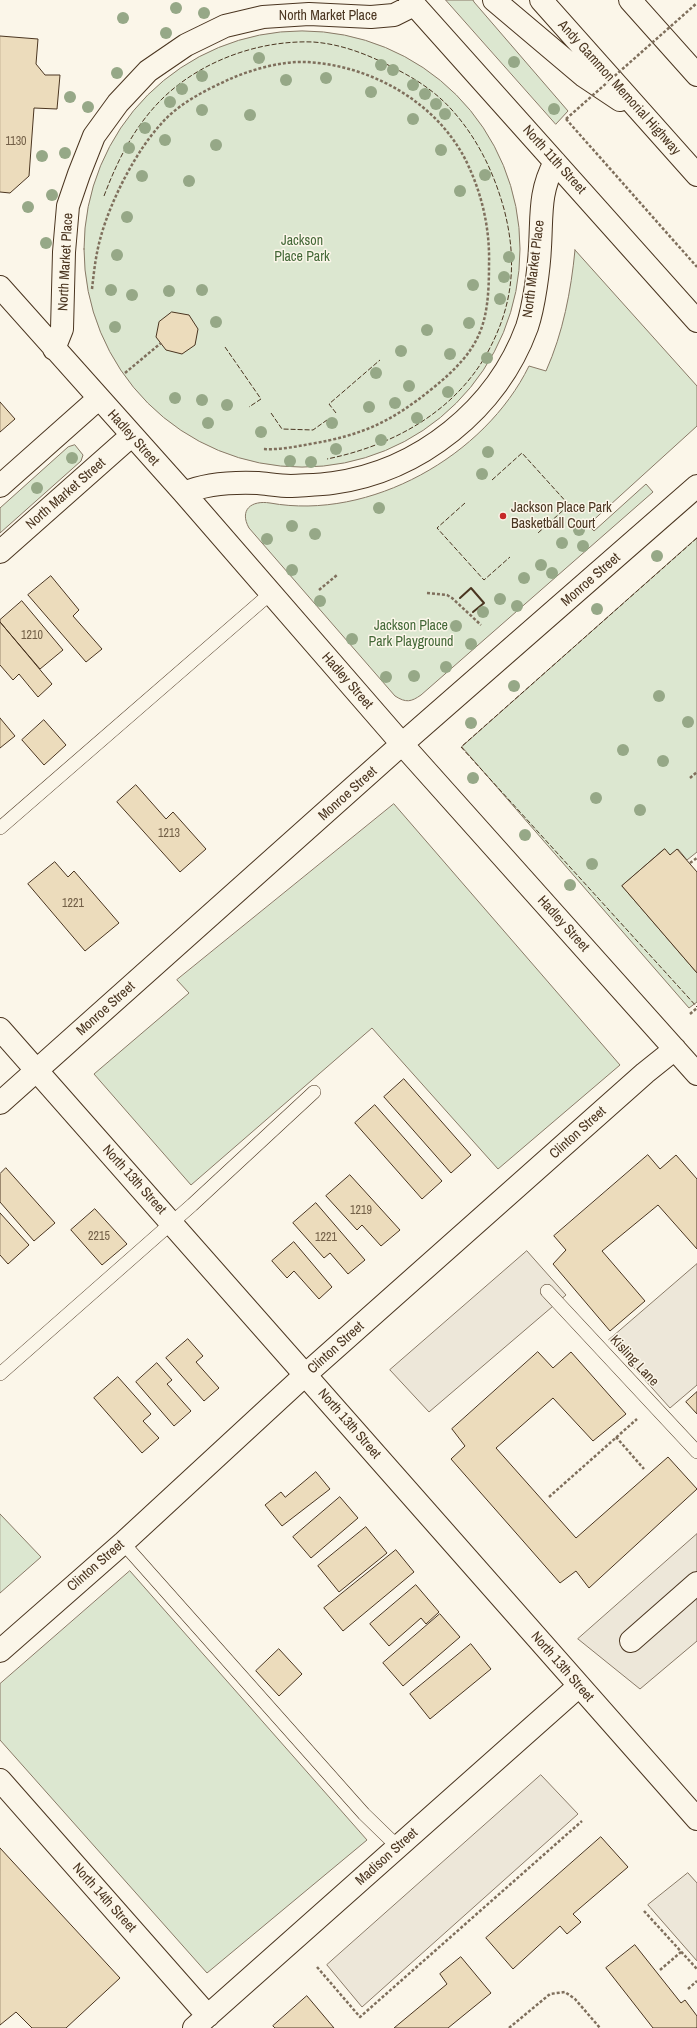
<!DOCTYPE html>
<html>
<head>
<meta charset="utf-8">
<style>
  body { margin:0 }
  canvas { display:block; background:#fbf6e9 }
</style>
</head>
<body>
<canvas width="697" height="2028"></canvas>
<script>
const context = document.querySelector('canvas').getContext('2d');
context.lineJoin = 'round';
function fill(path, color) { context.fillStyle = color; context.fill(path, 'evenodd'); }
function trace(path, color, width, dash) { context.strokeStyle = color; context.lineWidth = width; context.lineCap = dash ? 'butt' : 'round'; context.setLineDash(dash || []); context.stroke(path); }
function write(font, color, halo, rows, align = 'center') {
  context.font = font + ' "Archivo Narrow",sans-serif'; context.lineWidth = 3; context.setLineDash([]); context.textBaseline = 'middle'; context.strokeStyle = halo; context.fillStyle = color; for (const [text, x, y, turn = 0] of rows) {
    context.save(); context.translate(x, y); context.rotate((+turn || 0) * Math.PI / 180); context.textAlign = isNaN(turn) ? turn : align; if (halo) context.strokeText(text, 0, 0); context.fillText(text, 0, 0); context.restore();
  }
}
const green = new Path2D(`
  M446 0H473L474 2 568 111 556 124Z
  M84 249a218 218 0 1 1 436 0a218 218 0 1 1-436 0Z
  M575 250 697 386V426L588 525 594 531 646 484 653 492 421 695C411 702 406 703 395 696L249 528C239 510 251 500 270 503 370 521 485 456 529 366L546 371C563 333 571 291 575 250Z
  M75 445 83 455 81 461 0 533V508L68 447Z
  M697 538V852L687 860 678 849 670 855 664 849 622 886 697 973V1002L689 1008 462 747Z
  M394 804 620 1065 498 1169 372 1028 191 1185 94 1074 189 993 177 980Z
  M0 1514 41 1557 0 1593Z
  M130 1571 367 1840 207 1973 0 1740V1684Z`);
fill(green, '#dce7d0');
trace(green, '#887966', 1);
const parking = new Path2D(`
  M527 1251 566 1295 429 1412 390 1370Z
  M697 1264V1385L670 1408 609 1340Z
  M697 1534V1641L640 1689 578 1639Z
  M541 1775 578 1814 362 2007 327 1965Z
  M688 1873 697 1883V1961L648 1905Z`);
fill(parking, '#ede7d9');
trace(parking, '#887966', 1);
const building = new Path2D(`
  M0 36 38 39 36 64 45 75H60L57 109 34 108 29 176 10 193 0 192Z
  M172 312 189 315 198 329 195 345 182 354 166 350 156 337 159 322Z
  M0 402 15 419 0 432Z
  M51 576 79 610 73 616 102 649 86 662 28 595Z
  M22 601 63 650 40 669 0 622V620Z
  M0 622 52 684 38 697 19 674 13 680 0 665Z
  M0 718 15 736 0 748Z
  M44 720 66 745 44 765 22 740Z
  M136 785 166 819 173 812 206 849 180 872 117 802Z
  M665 849 670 855 677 849 697 872V973L622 886Z
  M55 862 68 877 74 871 119 923 85 951 28 884Z
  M404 1079 471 1155 451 1173 384 1097Z
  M375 1105 442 1181 422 1199 355 1123Z
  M648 1155 660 1169 676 1155 697 1179V1249L658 1205 602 1251 645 1301 610 1331 553 1264 566 1250 554 1236Z
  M6 1168 55 1223 34 1241 0 1202V1174Z
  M350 1175 400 1230 381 1246 362 1225 357 1230 326 1196Z
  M316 1203 365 1260 348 1274 330 1253 324 1258 293 1223Z
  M95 1209 127 1244 102 1265 71 1230Z
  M0 1213 29 1245 8 1264 0 1255Z
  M294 1242 332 1287 319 1299 294 1271 287 1278 272 1261Z
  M188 1339 203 1356 196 1362 219 1388 204 1401 166 1358Z
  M538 1352 553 1368 571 1352 626 1414 593 1441 553 1398 496 1448 576 1538 668 1457 697 1489 589 1588 576 1571 560 1583 451 1459 465 1446 452 1429Z
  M157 1363 172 1380 167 1384 191 1411 174 1426 136 1382Z
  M118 1377 151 1414 143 1421 159 1438 142 1453 94 1398Z
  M697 1392V1414L686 1402Z
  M316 1472 330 1489 282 1526 265 1505 281 1492 285 1497Z
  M340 1497 358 1518 311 1558 293 1537Z
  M366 1527 387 1553 339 1592 318 1566Z
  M396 1550 414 1572 343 1631 324 1608Z
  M416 1585 439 1612 426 1624 421 1618 389 1646 370 1624Z
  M440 1614 460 1637 403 1686 383 1663Z
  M471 1644 491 1669 430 1719 410 1694Z
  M279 1649 302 1674 279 1696 256 1671Z
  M601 1837 628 1867 573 1914 581 1922 567 1934 560 1926 513 1969 486 1938Z
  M0 1848 120 1978 66 2028H32L16 2012 0 2025Z
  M635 1945 681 2003 685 2000 697 2016V2028H653L606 1968Z
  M461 1957 491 1993 448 2028H394L447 1984 440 1974Z
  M307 1996 334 2028H275L273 2026Z`);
fill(building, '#ecdcbc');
trace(building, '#4a3520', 1);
const service = new Path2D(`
  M0 828 271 593
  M547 1291 697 1452
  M0 1374 192 1205 314 1092
  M123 1543 364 1814 398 1847`);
const minor = new Path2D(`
  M410 0 697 321
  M0 287 184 493 402 744 697 1074
  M54 349 62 329 64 252 68 206 79 174 94 136 118 103 148 71 186 45 225 26 263 17 309 14 371 17 394 15 414 5
  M0 486 98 399
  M184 493C207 483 233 482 258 483 269 484 280 486 291 486 305 485 320 485 333 483 420 471 497 409 527 327 534 306 539 269 540 247 542 214 539 192 555 162
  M0 552 131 436
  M0 1103 402 744 697 486
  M631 1641 697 1583
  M0 1651 123 1543 305 1375 645 1073 675 1049
  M0 1780 208 2016
  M194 2028 579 1686`);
const tertiary = new Path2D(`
  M0 1029 697 1819`);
const motorway = new Path2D(`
  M494 0 584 76 620 100
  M541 0 697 175
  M630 0 697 75`);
trace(service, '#4a3520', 14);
trace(minor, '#4a3520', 24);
trace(tertiary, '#4a3520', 24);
trace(motorway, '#4a3520', 24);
trace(new Path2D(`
  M566 119 697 267
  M92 289C94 271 96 253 101 236 111 200 136 151 161 124 179 103 206 90 230 79 253 69 282 61 306 62 372 65 440 104 468 165 483 197 490 231 489 265 489 325 481 349 433 388 391 422 363 435 310 444 294 447 278 450 262 449
  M125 373 161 343
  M319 590 337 575
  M427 593 447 595 452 598 481 625
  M690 778 697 772
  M690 863 697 858
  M690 1014 697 1008
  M616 1437 644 1469
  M549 1497 637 1419
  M644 1911 697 1969
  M317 1967 360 2017 582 1821
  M660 1970 681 1952
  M688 1989 697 1981
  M509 2028 550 1994 565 1992 575 1999 600 2028`), '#7f6f5c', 2.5, [3, 2]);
trace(service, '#fbf6e9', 13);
trace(minor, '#fbf6e9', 22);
trace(tertiary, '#fbf6e9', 22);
trace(motorway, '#fbf6e9', 22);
trace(new Path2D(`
  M566 119 697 3`), '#7f6f5c', 2.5, [3, 2]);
trace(new Path2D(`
  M104 196C118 159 135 125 164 97 203 60 260 40 313 42 342 44 369 55 394 68 416 79 436 92 452 110 478 139 494 173 504 209 518 263 513 308 485 357 451 414 391 446 327 459
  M225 347 261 399 249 407
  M271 413 282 429 313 430 327 420
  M336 413 329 404 380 360
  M492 480 522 453 569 505 538 533
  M465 503 437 528 484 580 510 557
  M697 538 461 747 697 1007`), '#4a3520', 1, [5, 2]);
trace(new Path2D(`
  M460 598 471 588 484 603 473 612`), '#4a3520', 2);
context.fillStyle = '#96a887';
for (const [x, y] of [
  [176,8],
  [204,13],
  [123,18],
  [166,33],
  [259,58],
  [514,62],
  [381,65],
  [393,70],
  [117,73],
  [202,76],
  [326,78],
  [286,80],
  [413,85],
  [182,89],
  [371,92],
  [425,94],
  [70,97],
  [170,102],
  [436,104],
  [88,107],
  [554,109],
  [202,110],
  [445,114],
  [250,115],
  [413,119],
  [145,128],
  [165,140],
  [216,145],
  [129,148],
  [441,150],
  [65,153],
  [42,156],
  [485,175],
  [142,176],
  [189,181],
  [460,191],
  [52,195],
  [28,207],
  [127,217],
  [46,243],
  [117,255],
  [509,257],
  [504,277],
  [473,285],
  [111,290],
  [202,290],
  [169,291],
  [132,295],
  [500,299],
  [216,322],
  [469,323],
  [115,327],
  [427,330],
  [401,351],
  [450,354],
  [487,358],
  [376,373],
  [409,386],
  [448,392],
  [175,398],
  [202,400],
  [395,403],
  [227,405],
  [369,407],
  [417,418],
  [208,423],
  [332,423],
  [261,432],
  [381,440],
  [336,449],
  [488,452],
  [72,458],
  [290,461],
  [311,462],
  [482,474],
  [37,488],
  [379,508],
  [292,526],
  [579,530],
  [315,534],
  [267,539],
  [562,543],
  [583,546],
  [657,556],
  [541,565],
  [292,570],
  [552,573],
  [524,578],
  [500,599],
  [320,601],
  [517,606],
  [597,609],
  [483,612],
  [456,626],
  [352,639],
  [471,644],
  [446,667],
  [414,676],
  [386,677],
  [514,686],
  [659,696],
  [688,722],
  [471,723],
  [623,750],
  [663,761],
  [473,778],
  [596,798],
  [640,810],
  [525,835],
  [592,864],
  [570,885]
]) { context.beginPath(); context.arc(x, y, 6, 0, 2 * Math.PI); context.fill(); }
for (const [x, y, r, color] of [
  [503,516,4,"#c62828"]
]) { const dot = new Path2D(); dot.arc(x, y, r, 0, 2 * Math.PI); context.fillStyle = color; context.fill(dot); trace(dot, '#fbf6e9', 1.5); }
write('12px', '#725f47', null, [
  ["1130",16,142],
  ["1210",32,636],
  ["1213",169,834],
  ["1221",73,904],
  ["1219",361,1211],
  ["2215",99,1237],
  ["1221",326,1238]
]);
write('14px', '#4a3520', '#fbf6e9', [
  ["North Market Place",328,16],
  ["Andy Gammon Memorial Highway",619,88,48],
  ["North 11th Street",554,160,48],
  ["North Market Place",66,262,-87],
  ["North Market Place",534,269,-83],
  ["Hadley Street",133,438,48],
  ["North Market Street",66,494,-41],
  ["Monroe Street",591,580,-41],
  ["Hadley Street",347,681,49],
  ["Monroe Street",348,794,-42],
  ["Hadley Street",563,924,48],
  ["Monroe Street",106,1009,-42],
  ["Clinton Street",578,1133,-42],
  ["North 13th Street",134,1180,48],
  ["Clinton Street",336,1348,-42],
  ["Kisling Lane",634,1361,47],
  ["North 13th Street",349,1424,49],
  ["Clinton Street",96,1566,-41],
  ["North 13th Street",562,1667,49],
  ["Madison Street",387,1857,-42],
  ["North 14th Street",104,1898,48]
]);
write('14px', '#436837', '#fbf6e9', [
  ["Jackson",302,241],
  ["Place Park",302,257],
  ["Jackson Place",411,626],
  ["Park Playground",411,642]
]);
write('14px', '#4a3520', '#fbf6e9', [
  ["Jackson Place Park",511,508],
  ["Basketball Court",511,524]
], 'left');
</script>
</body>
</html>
